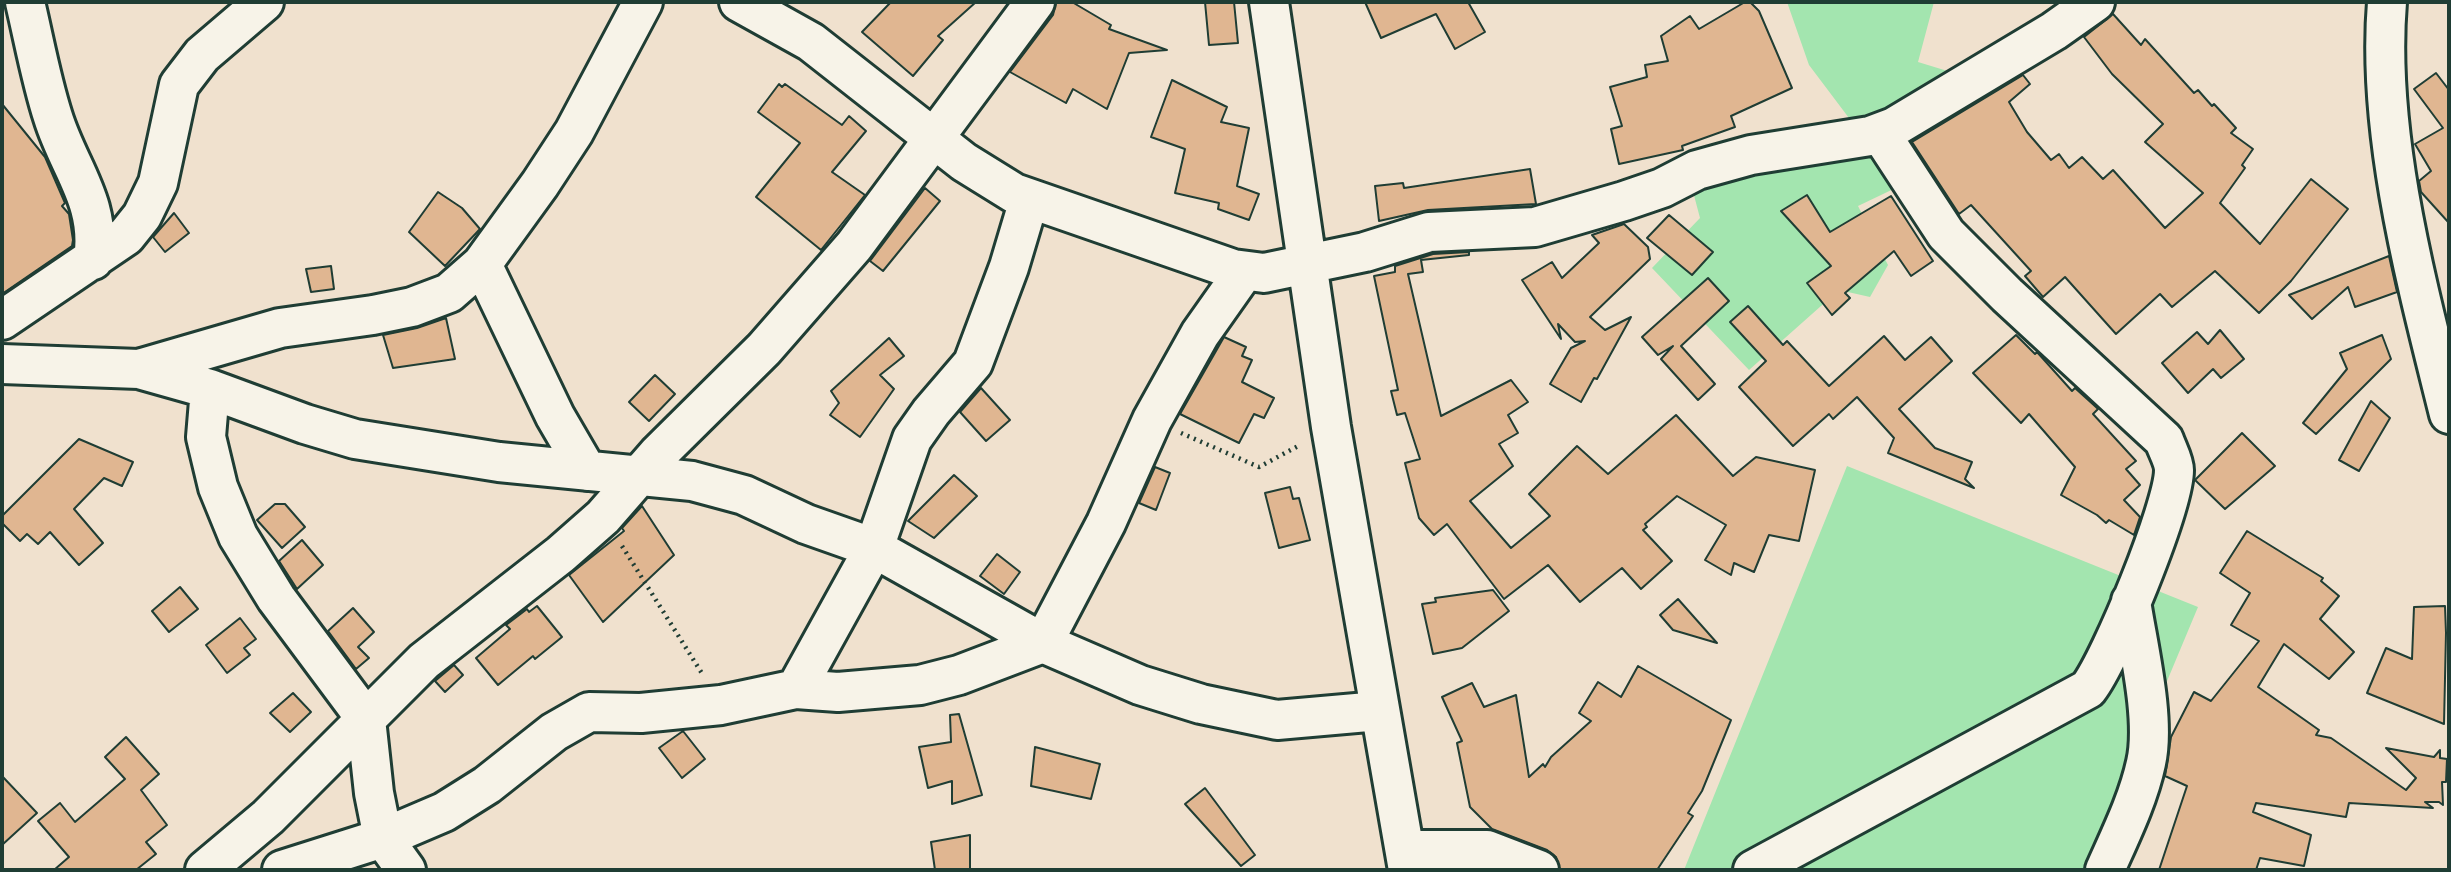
<!DOCTYPE html>
<html>
<head>
<meta charset="utf-8">
<style>
  body { margin:0 }
  #map { position:relative; width:2451px; height:872px; overflow:hidden; background:#f0e1ce; font-family:Mali,sans-serif }
  canvas { display:block }
  .frame { position:absolute; inset:0; border:4px solid #1f3d34; pointer-events:none }
</style>
</head>
<body>
<div id="map">
<canvas width="2451" height="872"></canvas>
<div class="frame"></div>
</div>
<script>
const context = document.querySelector('canvas').getContext('2d');
context.lineJoin = 'round';
function fill(path, color) { context.fillStyle = color; context.fill(path, 'evenodd'); }
function trace(path, color, width, dash) { context.strokeStyle = color; context.lineWidth = width; context.lineCap = dash ? 'butt' : 'round'; context.setLineDash(dash || []); context.stroke(path); }
fill(new Path2D(`
  M1787 2H1934L1918 62 1954 73 1855 126 1809 65Z
  M1878 140 1904 184 1858 206 1888 265 1870 297 1839 290 1749 370 1652 268 1700 218 1691 184Z
  M1847 466 2198 607 2088 870H1684Z`), '#a3e5af');
const building = new Path2D(`
  M891 2H976L938 36 943 40 913 76 862 32Z
  M1056 2H1072L1111 25 1109 29 1167 50 1129 53 1107 109 1073 89 1066 103 1010 72 1053 15Z
  M1205 2H1234L1238 43 1209 45Z
  M1365 2H1468L1485 32 1455 49 1436 14 1381 38Z
  M1745 2H1750L1759 11 1792 88 1731 116 1735 127 1682 146 1683 150 1619 164 1611 129 1622 126 1610 87 1647 77 1645 65 1668 61 1661 36 1690 16 1699 29Z
  M2113 14 2141 45 2145 39 2194 93 2198 90 2212 106 2214 104 2236 128 2231 133 2253 149 2242 165 2245 168 2220 203 2260 244 2311 179 2348 209 2291 281 2259 313 2215 271 2172 307 2160 294 2116 334 2065 277 2043 297 2025 276 2031 271 1971 205 1959 214 1912 142 2023 75 2030 84 2009 102 2027 132 2051 160 2059 154 2069 168 2082 157 2103 179 2113 170 2165 228 2203 193 2145 142 2163 124 2112 74 2084 37Z
  M2436 73 2449 90V223L2421 192 2419 181 2431 171 2415 144 2443 128 2414 89Z
  M1172 80 1227 107 1221 122 1249 128 1237 186 1259 194 1249 220 1218 209 1219 203 1175 193 1185 149 1151 137Z
  M779 84 782 87 785 84 842 125 849 116 866 131 832 172 865 195 821 250 756 197 800 143 758 112Z
  M2 104 45 157 65 203 62 206 69 214 73 240 72 246 2 294Z
  M1530 169 1536 204 1428 210 1379 221 1375 186 1403 183 1404 188Z
  M925 188 940 201 883 271 870 261Z
  M438 192 462 208 480 229 445 266 409 232Z
  M1807 195 1830 232 1891 196 1933 261 1911 276 1894 251 1845 293 1850 298 1832 315 1807 283 1831 266 1781 211Z
  M174 213 189 233 165 252 153 237Z
  M1669 215 1713 252 1692 275 1647 238Z
  M1624 224 1648 247 1650 259 1590 317 1605 330 1631 317 1597 379 1594 378 1581 402 1550 384 1571 348 1585 341 1575 342 1558 324 1561 339 1522 280 1552 262 1562 278 1599 243 1592 235Z
  M1469 252V255L1421 260 1423 272 1408 274 1441 416 1511 380 1528 402 1508 415 1518 433 1499 444 1513 466 1470 501 1511 548 1550 516 1529 494 1577 446 1608 474 1676 415 1733 476 1756 457 1815 470 1799 541 1769 535 1754 572 1734 563 1731 575 1705 560 1726 525 1677 496 1645 524 1647 527 1643 530 1672 561 1641 589 1622 568 1580 602 1548 565 1504 599 1447 524 1434 535 1419 518 1405 463 1420 459 1405 413 1397 415 1391 391 1398 390 1374 276 1395 272V266L1433 254Z
  M2389 256 2397 292 2355 307 2348 287 2312 319 2289 295Z
  M331 266 334 289 311 292 306 269Z
  M1708 278 1729 301 1681 346 1715 384 1698 400 1661 359 1673 346 1658 355 1642 337Z
  M1748 306 1783 345 1787 341 1829 386 1884 336 1905 360 1931 337 1952 361 1899 409 1935 448 1972 462 1965 479 1974 488 1888 453 1894 438 1857 397 1833 419 1829 414 1793 446 1739 387 1766 361 1730 322Z
  M446 318 455 359 393 368 383 335 417 328Z
  M2220 330 2244 359 2221 378 2213 369 2188 393 2162 363 2197 332 2208 344Z
  M2016 335 2035 354 2037 352 2072 391 2075 388 2096 407 2098 409 2093 414 2136 461 2126 469 2140 485 2124 500 2140 517 2134 535 2109 520 2106 523 2097 515 2061 495 2075 467 2029 414 2021 423 1973 373Z
  M2382 335 2391 359 2316 434 2303 423 2347 369 2340 353Z
  M1224 337 1246 347 1242 356 1252 360 1242 382 1274 398 1264 418 1254 414 1239 443 1180 414Z
  M889 338 904 356 880 375 894 389 860 437 830 415 839 403 831 391Z
  M655 375 675 394 649 421 629 402Z
  M981 388 1010 420 986 441 960 412Z
  M2371 401 2390 418 2359 471 2339 460Z
  M2242 433 2275 466 2225 509 2195 480Z
  M79 439 133 462 122 486 104 478 74 509 103 543 79 565 50 532 38 544 27 534 20 541 2 523V516Z
  M1155 467 1170 473 1156 510 1139 503Z
  M954 475 977 496 934 538 908 521Z
  M1290 487 1293 499 1299 498 1310 540 1279 548 1265 493Z
  M275 504H285L305 527 282 548 257 520Z
  M642 506 674 555 603 622 569 575 624 531 622 528Z
  M2247 531 2323 578 2321 581 2339 596 2320 619 2354 652 2329 679 2284 644 2258 687 2319 730 2316 735 2331 738 2406 790 2416 778 2386 748 2434 757 2440 750V758L2447 759 2446 782H2442L2443 805 2439 802H2425L2433 808 2349 803 2346 817 2256 803 2253 812 2311 835 2304 866 2260 858 2256 870H2159L2187 786 2165 776 2171 737 2194 692 2211 701 2259 641 2231 625 2250 593 2220 573Z
  M302 540 323 565 297 589 279 561Z
  M997 554 1020 572 1004 594 980 576Z
  M180 587 198 609 169 632 152 611Z
  M1493 590 1509 611 1462 648 1433 654 1422 604 1436 602 1435 598Z
  M1678 599 1717 643 1673 630 1660 615Z
  M537 606 562 637 535 659 533 656 498 685 476 658 510 629 506 625 527 609 529 612Z
  M2445 606 2446 633 2444 724 2367 693 2386 648 2412 659 2414 607Z
  M353 608 374 632 358 647 369 658 356 669 328 631Z
  M240 618 256 639 244 648 250 655 227 673 206 645Z
  M454 665 463 675 445 692 435 681Z
  M1638 666 1731 720 1702 791 1688 813 1693 816 1657 870H1560L1556 857 1547 850 1492 829 1470 807 1457 743 1462 741 1442 697 1472 683 1484 707 1516 695 1529 777 1543 764 1545 767 1551 757 1591 721 1579 713 1598 682 1621 697Z
  M293 693 311 712 290 732 270 713Z
  M959 714 982 795 952 804V781L928 788 919 747 951 742 950 715Z
  M683 731 705 759 682 778 659 748Z
  M126 737 159 774 141 790 167 825 146 842 156 854 136 870H54L69 857 38 821 60 803 75 822 125 779 105 757Z
  M1035 747 1100 764 1091 799 1031 786Z
  M2 776 37 813 2 845Z
  M1205 788 1255 855 1241 866 1185 804Z
  M970 835V870H935L931 842Z`);
fill(building, '#e0b691');
trace(building, '#1f3d34', 2);
const minor = new Path2D(`
  M25 2C34 40 41 80 53 117 69 169 102 202 93 260
  M739 2 811 42 964 162 1014 193 1233 269 1264 273 1365 252 1429 232 1535 227 1624 201 1662 188 1697 170 1751 155 1870 136 1894 127 2054 31 2095 2
  M1269 2 1331 427 1408 870
  M2387 2C2376 135 2417 285 2449 414
  M482 264 555 416 587 471
  M2 320 126 236 142 216 158 183 179 85 202 55 264 2
  M2 364 139 369 210 389 305 424 355 439 499 462 692 481 744 495 806 524 874 548 1043 643 1140 685 1201 704 1277 720 1379 711
  M139 369 280 328 373 315 412 307 449 293 482 264 540 184 574 132 643 2
  M210 389 206 437 218 487 238 536 276 598 366 719 374 793 383 838 406 870
  M796 689 874 548 912 439 931 412 973 363 1009 267 1029 200
  M1405 850H1487L1539 870
  M205 870 268 817 424 661 561 554 603 517 658 454 764 349 854 246 1035 2
  M282 870 383 838 444 812 487 785 554 732 589 712 641 713 721 705 796 689 838 692 920 685 959 675 1043 643 1106 523 1152 420 1200 334 1243 273
  M1753 870 2088 689C2111 660 2174 506 2174 470 2174 461 2167 449 2164 440L2007 295 1946 234 1880 133
  M2105 870C2120 836 2138 800 2146 763 2156 719 2138 647 2131 601`);
trace(minor, '#1f3d34', 44);
trace(new Path2D(`
  M1181 433 1259 467 1300 445
  M622 546 703 675`), '#1f3d34', 4.5, [2, 5]);
trace(minor, '#f7f3e8', 38);
</script>
</body>
</html>
